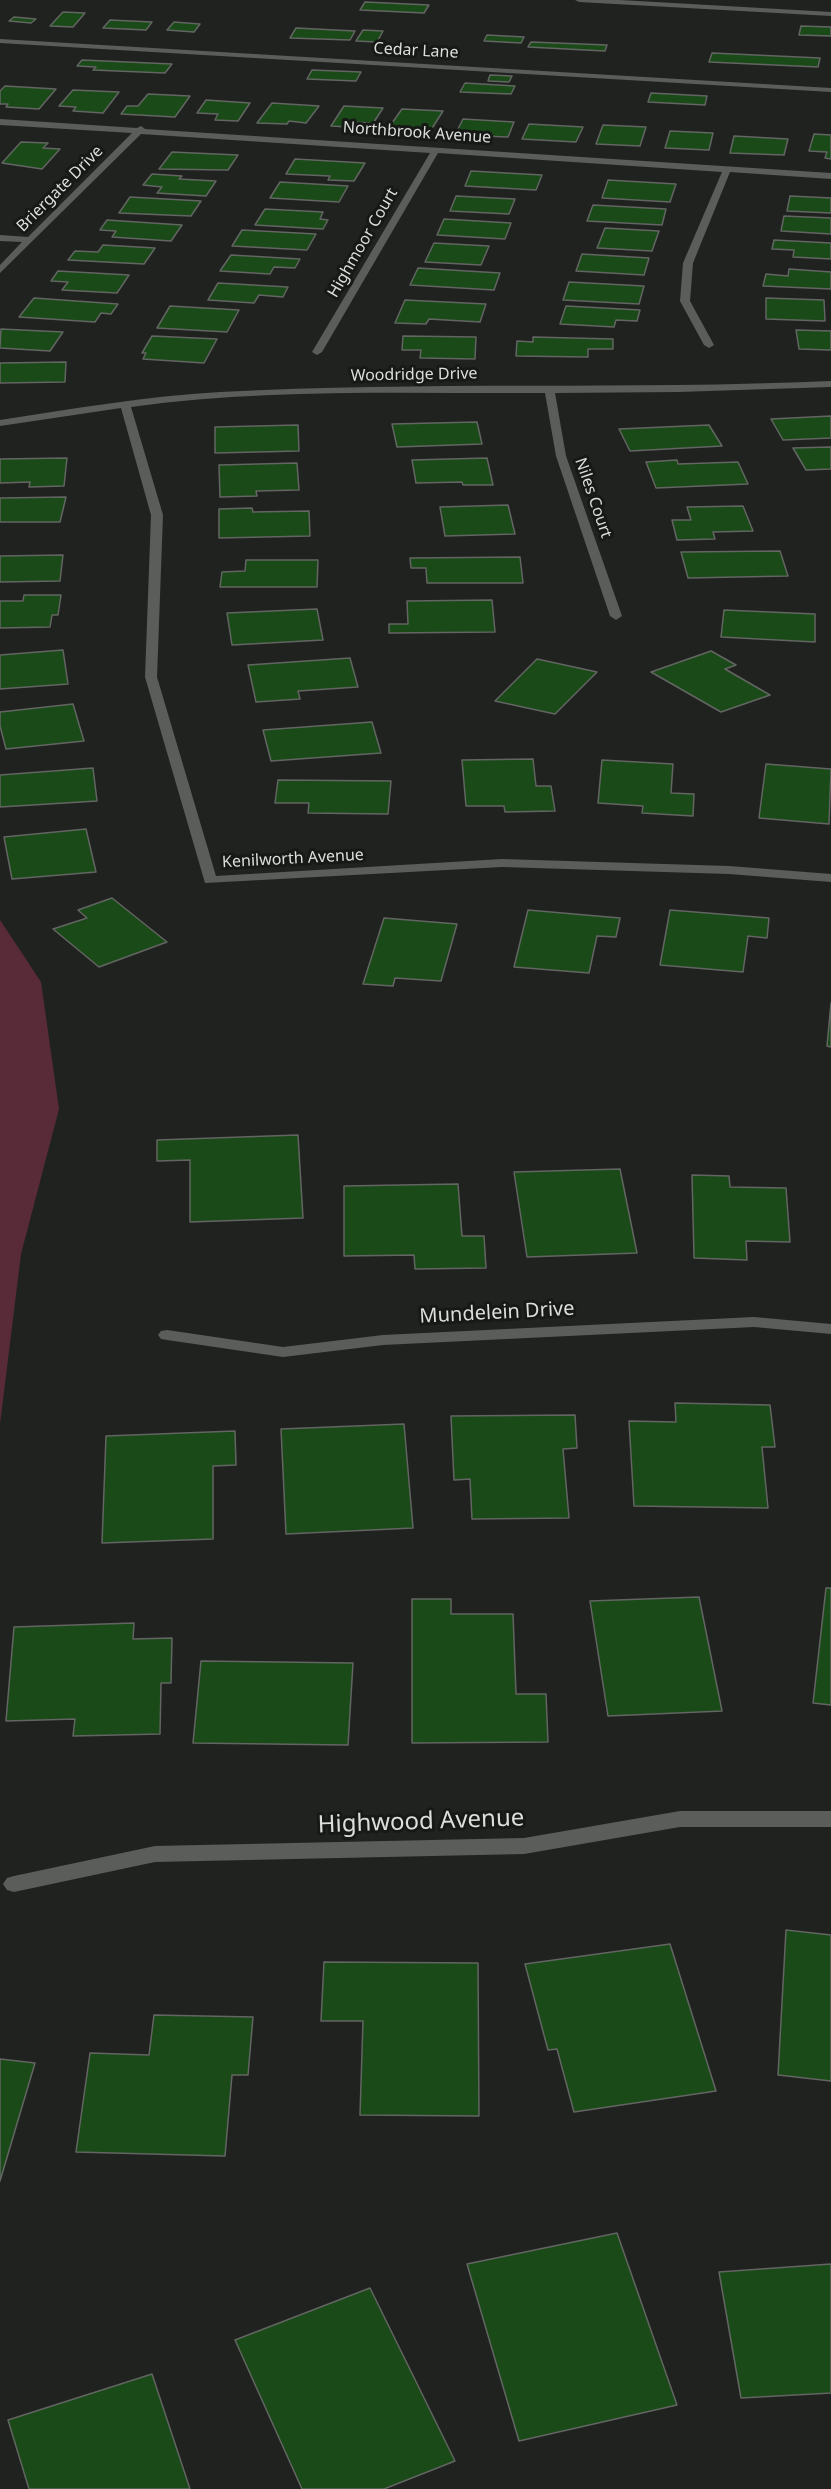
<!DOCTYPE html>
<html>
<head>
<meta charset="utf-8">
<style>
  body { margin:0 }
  canvas { display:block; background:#202220 }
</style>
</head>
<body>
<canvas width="831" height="2489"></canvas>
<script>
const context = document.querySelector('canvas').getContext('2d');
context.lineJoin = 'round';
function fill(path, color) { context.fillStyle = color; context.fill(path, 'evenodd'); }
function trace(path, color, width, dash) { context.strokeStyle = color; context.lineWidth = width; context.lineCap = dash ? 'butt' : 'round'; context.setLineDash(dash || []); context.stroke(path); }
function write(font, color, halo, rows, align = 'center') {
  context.font = font + ' "Noto Sans",sans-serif'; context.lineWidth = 6; context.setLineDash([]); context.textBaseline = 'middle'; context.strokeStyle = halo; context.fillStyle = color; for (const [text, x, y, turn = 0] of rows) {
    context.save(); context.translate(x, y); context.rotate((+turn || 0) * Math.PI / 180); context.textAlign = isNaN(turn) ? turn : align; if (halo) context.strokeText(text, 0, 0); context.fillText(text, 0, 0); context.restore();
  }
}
fill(new Path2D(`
  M0 920 41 982 59 1109 21 1254 0 1424Z`), '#592a38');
const building = new Path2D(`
  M365 2 429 5 424 13 360 10Z
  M63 12 85 13 73 27 50 26Z
  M14 17 36 19 31 23 9 21Z
  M110 20 152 22 146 30 103 28Z
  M174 22 200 24 194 32 167 30Z
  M801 26 831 27V36L799 35Z
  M296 28 355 31 350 40 290 38Z
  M363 30 383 31 377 42 356 41Z
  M487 35 524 37 521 43 484 41Z
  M531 42 607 45 605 51 528 47Z
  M712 53 820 58 818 67 709 62Z
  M82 60 172 64 165 73 93 70 96 67 77 66Z
  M312 70 361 72 356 81 307 79Z
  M490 75 512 76 509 82 488 81Z
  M465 83 515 86 511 94 460 92Z
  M5 86 56 89 39 109 6 107 8 104H0V91Z
  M73 90 119 92 103 113 73 111 76 107 59 106Z
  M651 93 707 96 705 105 648 102Z
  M148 94 190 96 175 117 121 114 127 106H138Z
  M206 100 250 103 238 121 215 120 218 114 197 113Z
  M272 103 319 106 306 123 289 121 287 124 257 123Z
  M344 106 383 108 370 128H366L369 123 352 122 349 127 331 126Z
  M402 109 443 111 429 133 387 130Z
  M463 119 514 122 508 137 455 135Z
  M529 124 583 127 576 142 522 139Z
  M603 125 646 127 640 146 596 144Z
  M670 131 713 133 709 150 665 148Z
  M814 134 831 135V159L825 158 827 152 809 151Z
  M734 136 788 139 784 155 730 153Z
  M21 142 48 143 43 148 60 149 42 169 2 163Z
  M172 152 238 155 228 170 159 169Z
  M295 159 365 163 354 181 328 180 330 176 286 174Z
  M471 171 542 175 536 190 465 186Z
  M152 174 182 176 179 179 216 181 206 196 157 193 162 187 143 185Z
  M608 180 676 184 670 202 602 198Z
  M280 182 348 186 339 202 270 198Z
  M456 196 515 199 509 214 450 211Z
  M790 196 831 198V213L787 211Z
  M130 197 201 201 191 216 119 213Z
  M593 205 666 209 662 225 587 221Z
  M265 209 323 212 320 219 328 220 323 229 255 225Z
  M784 216 831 218V234L781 231Z
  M444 219 511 223 505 239 437 235Z
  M107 220 182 225 171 241 112 237 116 231 100 230Z
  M605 228 659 231 652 251 597 248Z
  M242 230 316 234 307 250 232 246Z
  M774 240 831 243V259L793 257 794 250 772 249Z
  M434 243 489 246 481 265 425 262Z
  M103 245 155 248 144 264 68 260 75 251 98 252Z
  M582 254 649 258 644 275 576 271Z
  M231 255 300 259 295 268 274 267 270 274 220 271Z
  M418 268 500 273 494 290 410 285Z
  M789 269 831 272V289L763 286 766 274 788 276Z
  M58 271 129 275 117 293 62 290 68 282 51 281Z
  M569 282 644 286 639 304 563 300Z
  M218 283 288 287 283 297 259 295 254 303 208 300Z
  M34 298 118 304 111 314 101 313 95 322 19 317Z
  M766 298 824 300 825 321 766 319Z
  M405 300 486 304 480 322 429 319 426 324 395 323Z
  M170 306 239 310 227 332 157 328Z
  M566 306 640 310 637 321 616 320 614 327 560 324Z
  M1 329 63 332 50 351 0 348Z
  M796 330 831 331V350L799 349Z
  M152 336 217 339 204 363 143 359 146 353H142Z
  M403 336 476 337 475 359 420 358 421 350H402Z
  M533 337 613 339V349H588V357L516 356 517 341 533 342Z
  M66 362 65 382 0 383V363Z
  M831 416V438L783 440 771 419Z
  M477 422 482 444 397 447 392 424Z
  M298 425 299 451 215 453V427Z
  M709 425 722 446 630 451 619 429Z
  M831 447V469L806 470 793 448Z
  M67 458 64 486 29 487 30 482 0 483V459Z
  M487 458 493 485H463L462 482 416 483 412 460Z
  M677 460 678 464 738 462 748 484 656 488 646 462Z
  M297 463 299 490 256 491 257 496 220 497 219 465Z
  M66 497 60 522H0V498Z
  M508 505 515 534 445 536 440 507Z
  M743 506 753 531 713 532 715 539 677 540 672 520H691L687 507Z
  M252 508 253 512 309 511 310 536 219 538V509Z
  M780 551 788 576 688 578 681 552Z
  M63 555 60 581 0 582V556Z
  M520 557 523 583H427L426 568H411L410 558Z
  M246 560H318L317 587H220L222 572 245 571Z
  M24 595H61L58 615H52L50 627 0 628V601H23Z
  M492 600 495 632 389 633V624H408L407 601Z
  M317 609 323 640 232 645 227 613Z
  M724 610 815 614V642L721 637Z
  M63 650 68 684 0 689V655Z
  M711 651 736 665 725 669 770 695 721 712 651 672Z
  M350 658 358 687 298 691 300 699 256 702 248 665Z
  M537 659 597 672 555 714 495 701Z
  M73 704 84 741 6 749 0 726V712Z
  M372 722 381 753 271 761 263 730Z
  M533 759 536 786H551L555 811 505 812 504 806H466L462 760Z
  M602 760 673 764 671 793 694 794 693 816 642 813 643 806 598 803Z
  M766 764 831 769 829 824 759 818Z
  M93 768 97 801 0 807V775Z
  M278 780 391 781 388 814 308 813 309 803H275Z
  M86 829 96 872 12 879 4 837Z
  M112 898 167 942 99 967 53 929 87 918 78 910Z
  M528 910 620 918 616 937 597 936 589 973 514 967Z
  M670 910 769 918 767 938 748 936 743 972 660 965Z
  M384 918 457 924 441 981 395 978 393 986 363 984Z
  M831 1003V1047L827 1046Z
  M298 1135 303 1218 190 1222V1160L157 1161V1140Z
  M620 1169 637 1253 527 1257 514 1172Z
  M692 1175 729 1176 730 1187 786 1188 790 1242 746 1241 747 1260 694 1258Z
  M458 1184 462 1236H484L486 1268 415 1269 414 1255 344 1256V1186Z
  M675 1403 770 1405 775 1447H762L768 1508 634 1506 629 1421 676 1422Z
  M575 1415 577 1448 563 1449 569 1518 472 1519 470 1479 454 1480 451 1416Z
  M404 1424 413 1528 286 1534 281 1429Z
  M235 1431 236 1465 213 1466V1539L102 1543 106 1436Z
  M826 1588H831V1705L813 1703Z
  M699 1597 722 1711 608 1716 590 1601Z
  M412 1599H451V1614H513L516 1694H546L548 1742 412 1743Z
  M134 1623 133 1639 172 1638 171 1683H161L160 1734 73 1736 75 1719 6 1721 14 1627Z
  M201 1661 353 1663 348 1745 193 1743Z
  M786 1930 831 1935V2081L778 2075Z
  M670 1944 716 2091 574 2112 557 2049 548 2050 525 1964Z
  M324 1962 478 1963 479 2116 360 2115 363 2021H321Z
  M154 2015 253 2017 248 2075H232L225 2156 76 2152 90 2053 149 2055Z
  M0 2059 35 2063 0 2181Z
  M617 2233 677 2405 519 2441 467 2264Z
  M831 2264V2393L741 2398 719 2272Z
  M370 2288 455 2461 384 2489H302L235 2340Z
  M152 2374 190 2489H29L8 2420Z`);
fill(building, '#194a18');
trace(building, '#636562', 1.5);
fill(new Path2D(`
  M575 0H620L831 12V16L579 2Z
  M0 39 831 88V92L0 43Z
  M0 119 137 128 141 126 145 129 831 173V179L730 172 693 263 690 301 714 345 709 348 704 345 680 301 683 263 722 172 438 153 322 352 317 355 312 352 430 153 141 134 0 273V265L22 242 0 241V235L28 237 132 133 0 125Z
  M831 381V387L678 392 555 393 566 456 622 616 616 620 610 616 556 456 545 393C407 394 267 388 131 407L163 515 157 677 216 876 502 859 729 866 831 874V882L729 874 502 867 205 883 145 677 151 515 121 408 0 426V420C73 409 146 396 220 392 424 381 627 390 831 381Z
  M754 1317 831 1324V1334L754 1327 383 1345 283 1357 167 1340 161 1339 158 1335 161 1331 167 1330 283 1347 383 1335Z
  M680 1811H831V1827H680L524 1854 155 1862 14 1892 7 1890 3 1884 7 1878 14 1876 155 1846 524 1838Z`), '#5a5d5a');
write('16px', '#dcdedc', '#171917', [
  ["Cedar Lane",416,51,3],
  ["Northbrook Avenue",417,133,4],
  ["Briergate Drive",60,189,-45],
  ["Highmoor Court",363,243,-60],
  ["Woodridge Drive",414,375,-1],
  ["Niles Court",593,498,71],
  ["Kenilworth Avenue",293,859,-3]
]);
write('20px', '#dcdedc', '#171917', [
  ["Mundelein Drive",497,1313,-3]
]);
write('24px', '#dcdedc', '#171917', [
  ["Highwood Avenue",421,1822,-2]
]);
</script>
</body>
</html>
